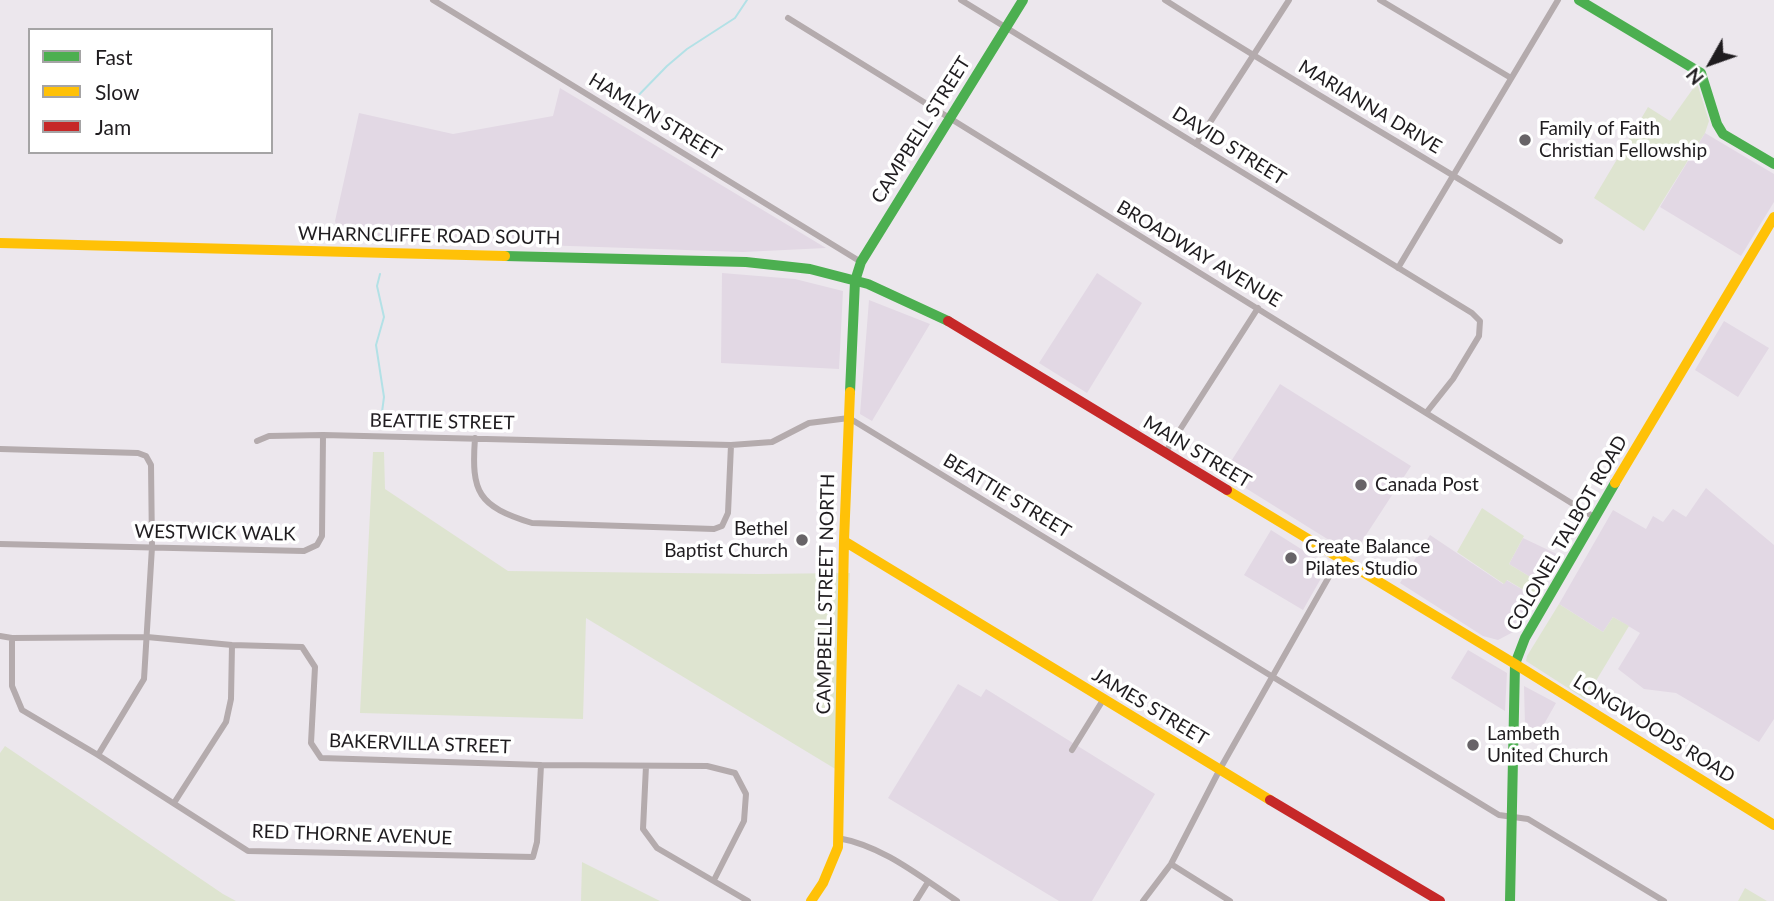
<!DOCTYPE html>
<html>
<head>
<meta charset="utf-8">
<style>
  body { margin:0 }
  #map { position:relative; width:1774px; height:901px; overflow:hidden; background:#ece7ed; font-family:Lato,sans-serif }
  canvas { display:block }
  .legend { position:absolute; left:28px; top:28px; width:245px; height:126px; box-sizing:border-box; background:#fff; border:2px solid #a5a4a5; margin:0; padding:9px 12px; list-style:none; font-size:21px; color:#1f1c1f }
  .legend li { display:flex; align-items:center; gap:14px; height:35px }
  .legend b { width:35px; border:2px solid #a5a4a5 }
  .north { position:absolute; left:1676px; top:28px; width:70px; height:70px; -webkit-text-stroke:5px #fff; paint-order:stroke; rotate:230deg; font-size:19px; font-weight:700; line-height:28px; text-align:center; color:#1f1c1f }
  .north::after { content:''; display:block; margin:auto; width:24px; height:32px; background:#1f1c1f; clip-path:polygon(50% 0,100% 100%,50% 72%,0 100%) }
</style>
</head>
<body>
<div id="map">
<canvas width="1774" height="901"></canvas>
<ul class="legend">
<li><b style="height:9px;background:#4caf50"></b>Fast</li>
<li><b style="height:9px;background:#ffc107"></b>Slow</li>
<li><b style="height:9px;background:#c62828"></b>Jam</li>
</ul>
<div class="north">N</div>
</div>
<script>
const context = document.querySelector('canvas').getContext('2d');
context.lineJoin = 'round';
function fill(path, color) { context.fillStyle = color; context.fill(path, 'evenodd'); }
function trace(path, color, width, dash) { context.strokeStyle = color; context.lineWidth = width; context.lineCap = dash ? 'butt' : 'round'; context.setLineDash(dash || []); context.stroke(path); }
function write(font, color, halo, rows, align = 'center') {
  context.font = font + ' Lato,sans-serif'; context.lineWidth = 7; context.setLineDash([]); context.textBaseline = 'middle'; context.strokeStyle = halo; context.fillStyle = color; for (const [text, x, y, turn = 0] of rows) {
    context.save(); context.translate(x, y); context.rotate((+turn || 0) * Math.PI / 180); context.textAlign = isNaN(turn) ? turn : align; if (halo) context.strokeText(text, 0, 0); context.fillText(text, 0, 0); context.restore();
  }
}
fill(new Path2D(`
  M560 88 826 248 743 252 340 238 335 221 359 113 453 134 553 116Z
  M1705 133 1774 174V202L1741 256 1660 207Z
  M722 273 795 279 843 291 839 369 721 363Z
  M1097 273 1142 303 1087 393 1039 363Z
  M869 300 930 324 872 421 860 414Z
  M1724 321 1769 348 1738 397 1695 370Z
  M1280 384 1411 466 1353 555 1223 474Z
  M1706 488 1774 545V719L1759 742 1676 693 1644 689 1618 669 1640 633 1613 617 1603 632 1559 604 1613 510 1646 529 1653 516 1663 522 1673 509 1686 517Z
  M1271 530 1328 566 1303 610 1244 575Z
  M1430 535 1503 584 1506 580 1537 598 1515 631 1498 640 1483 636 1400 583Z
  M1523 538 1561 556 1545 586 1509 564Z
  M1468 650 1507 673 1505 711 1451 678Z
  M958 684 981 697 986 689 1155 794 1092 901H1059L888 798Z
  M1524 686 1556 703 1539 733 1525 725Z`), '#e2d8e4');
fill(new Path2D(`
  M1697 83 1709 121 1705 133 1644 231 1594 198 1648 107 1670 121Z
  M373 452H384L385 489 508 571 758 574 850 573 842 773 586 618 583 719 360 713Z
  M1482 508 1524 536 1509 564 1545 586 1537 598 1507 580 1504 584 1457 552Z
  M1559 604 1603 632 1613 617 1629 626 1585 699 1526 661 1527 656Z
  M5 746 223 894 236 901H0V753Z
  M582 862 660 901H581Z
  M1745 888 1767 901H1738Z`), '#dee4d0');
trace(new Path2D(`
  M608 96 628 106 667 66 687 49 735 18 747 0
  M377 421 382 412 384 397 376 345 384 317 377 286 380 274`), '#b3e1e6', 2);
trace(new Path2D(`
  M433 0 861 262
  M961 0 1472 313 1480 321 1479 336 1453 379 1426 413
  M1165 0C1295 83 1429 159 1560 241
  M1380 0 1511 78
  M788 18 1594 517
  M1196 144 1289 0
  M1398 268 1558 0
  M475 438C471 493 478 506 532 523L714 529 722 526 728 513 731 445
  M257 441 269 436 323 435 731 445 772 442 809 423 849 418 1499 815 1528 819 1664 901
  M0 449 138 453 146 456 151 465 152 547 144 679 98 755
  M1165 453 1258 308
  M0 544 304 551 317 545 322 536 323 435
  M0 636 12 638 147 637 232 645 302 647 315 667 311 743 321 758 541 765 707 766 735 773 746 794 744 821 714 880
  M12 638V686L22 710 98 755 248 851 533 857 537 842 541 765
  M1072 750 1103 700
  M646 766 643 829 657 848 748 901
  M174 803 226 722 231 699 232 645
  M838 838C883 846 919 876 957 901
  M1171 864 1230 901
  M916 901 928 882
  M1143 901 1171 864 1220 769 1339 559`), '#b4abad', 6);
trace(new Path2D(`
  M1579 0 1701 73 1717 124 1723 134 1774 164
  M505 256 746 262 810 269 868 284 948 321
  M850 392 855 281 861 262 1023 0
  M1510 901 1515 664 1525 638 1615 483`), '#4caf50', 10);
trace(new Path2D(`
  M0 243 505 256
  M1615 483 1774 217
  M1227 490 1515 664 1774 825
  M844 541 1270 800
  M811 901 823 883 838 847 844 541 850 392`), '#ffc107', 10);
trace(new Path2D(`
  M948 321 1227 490
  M1270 800 1440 901`), '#c62828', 10);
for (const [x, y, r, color] of [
  [1525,140,7,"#676367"],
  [1361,485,7,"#676367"],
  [802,540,7,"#676367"],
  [1291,558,7,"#676367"],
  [1473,745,7,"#676367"]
]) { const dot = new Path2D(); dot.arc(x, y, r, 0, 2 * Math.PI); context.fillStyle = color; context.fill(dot); trace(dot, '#fff', 2.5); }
write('19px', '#1f1c1f', '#fff', [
  ["MARIANNA DRIVE",1370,107,31],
  ["HAMLYN STREET",655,117,31],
  ["CAMPBELL STREET",921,130,-58],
  ["DAVID STREET",1229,146,32],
  ["WHARNCLIFFE ROAD SOUTH",429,236,1],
  ["BROADWAY AVENUE",1199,254,31],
  ["BEATTIE STREET",442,422,1],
  ["MAIN STREET",1197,452,31],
  ["BEATTIE STREET",1007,496,31],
  ["WESTWICK WALK",215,533,1],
  ["COLONEL TALBOT ROAD",1567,533,-60],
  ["CAMPBELL STREET NORTH",826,594,-89],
  ["JAMES STREET",1150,707,31],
  ["LONGWOODS ROAD",1654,729,32],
  ["BAKERVILLA STREET",420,744,2],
  ["RED THORNE AVENUE",352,835,2]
]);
write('19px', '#1f1c1f', '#fff', [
  ["Family of Faith",1539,129],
  ["Christian Fellowship",1539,151],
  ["Canada Post",1375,485],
  ["Bethel",788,529,"right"],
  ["Baptist Church",788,551,"right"],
  ["Create Balance",1305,547],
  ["Pilates Studio",1305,569],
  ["Lambeth",1487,734],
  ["United Church",1487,756]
], 'left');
</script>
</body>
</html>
